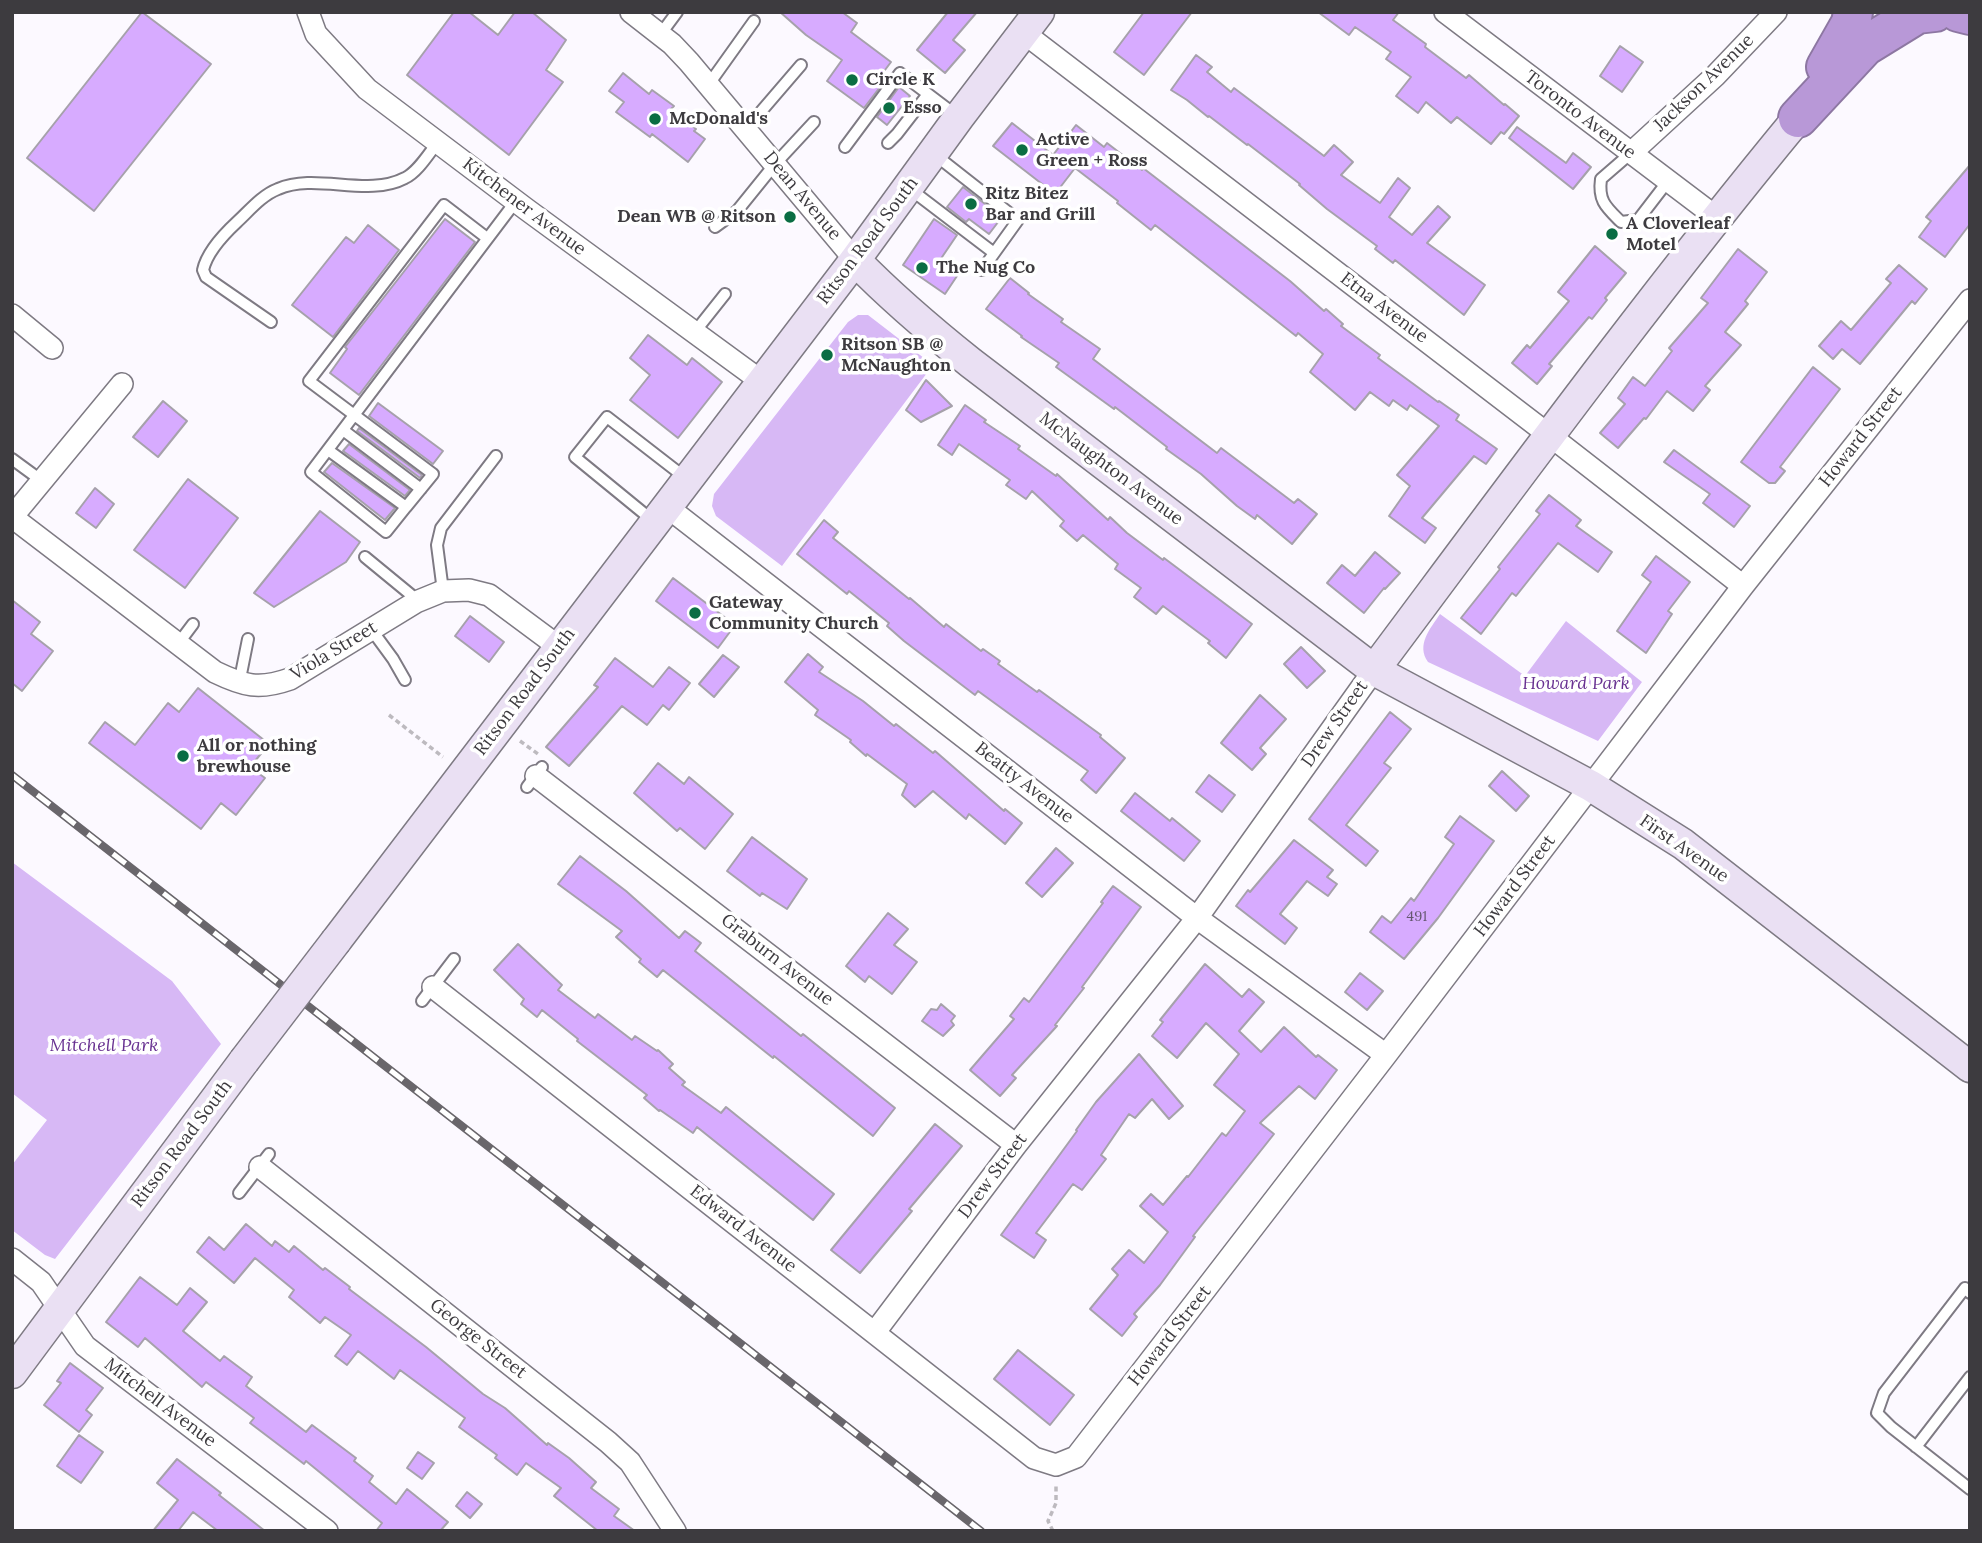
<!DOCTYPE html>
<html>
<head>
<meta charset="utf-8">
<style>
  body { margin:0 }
  #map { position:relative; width:1982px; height:1543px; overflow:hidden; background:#fcf9ff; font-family:Lora,serif }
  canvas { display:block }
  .frame { position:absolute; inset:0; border:14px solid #3d3b3f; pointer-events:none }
</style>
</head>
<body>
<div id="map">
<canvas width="1982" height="1543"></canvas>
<div class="frame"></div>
</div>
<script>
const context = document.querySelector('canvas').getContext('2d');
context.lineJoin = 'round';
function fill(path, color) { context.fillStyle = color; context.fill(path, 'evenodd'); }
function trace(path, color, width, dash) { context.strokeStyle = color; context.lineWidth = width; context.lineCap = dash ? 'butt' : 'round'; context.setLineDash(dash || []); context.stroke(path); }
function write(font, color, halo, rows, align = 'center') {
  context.font = font + ' Lora,serif'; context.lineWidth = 7; context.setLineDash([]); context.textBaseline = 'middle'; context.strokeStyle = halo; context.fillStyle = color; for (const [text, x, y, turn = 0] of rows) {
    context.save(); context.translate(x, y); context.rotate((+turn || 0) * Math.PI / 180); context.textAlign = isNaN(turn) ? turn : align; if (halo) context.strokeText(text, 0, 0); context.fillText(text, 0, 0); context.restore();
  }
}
fill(new Path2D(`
  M858 315H868L933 365 782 566 716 516 712 506 714 494 848 322Z
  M1440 614 1525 676 1566 621 1642 682 1598 741 1428 662C1416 645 1430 629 1440 614Z
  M12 862 172 981 221 1044 55 1259 45 1255 12 1230V1165L47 1120 12 1093Z`), '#d7b8f5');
const building = new Path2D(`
  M142 12 211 64 94 211 27 158Z
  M454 12H469L498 35 515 12H532L566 40 546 70 563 82 509 155 407 75Z
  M780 12H842L857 23 851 32 891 62 882 74 887 78 864 108 827 81 842 60 806 35Z
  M948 12H977L953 40 965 50 945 73 917 50Z
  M1144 12H1192L1144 75 1114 52Z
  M1318 12H1399L1393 20 1426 44 1425 47 1466 78 1469 75 1504 105 1505 104 1519 116 1504 134 1501 132 1491 144 1457 117 1451 123 1426 102 1418 113 1396 96 1411 77 1386 59 1391 52 1355 27 1349 35Z
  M1620 46 1643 62 1622 92 1600 76Z
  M1196 55 1212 67 1207 72 1231 92 1234 88 1324 156 1334 145 1353 162 1341 175 1380 203 1398 178 1410 188 1389 217 1412 235 1438 206 1450 217 1427 243 1485 285 1464 315 1395 260 1393 263 1375 249 1377 246 1327 209 1299 185 1300 184 1248 144 1247 145 1209 116 1208 117 1187 100 1171 90Z
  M623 73 649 94 652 90 674 106 671 109 696 129 694 131 705 139 688 162 652 134 650 137 616 112 624 102 609 91Z
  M899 87 910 96 887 125 877 117Z
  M1012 123 1053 155 1076 125 1104 147 1107 143 1142 170 1143 168 1290 281 1324 311 1326 309 1343 324 1341 326 1380 355 1378 358 1438 402 1439 401 1459 415 1456 420 1497 449 1486 464 1474 456 1422 518 1436 528 1425 543 1389 516 1410 486 1397 475 1439 426 1410 405 1407 410 1393 400 1389 406 1370 392 1355 410 1310 372 1323 354 1298 333 1296 336 1155 225 1151 230 1117 203 1118 201 1075 168 1055 194 993 146Z
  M1517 127 1566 163 1573 153 1591 167 1573 189 1509 138Z
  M1970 165V224L1945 257 1919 237 1931 221 1926 217Z
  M963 187 1002 217 989 234 969 219 966 222 947 207Z
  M445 219 475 242 359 395 330 373 347 349 345 347Z
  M934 219 957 235 938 263 957 276 945 294 903 265Z
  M368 225 399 250 333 337 292 305 346 237 354 243Z
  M1595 246 1626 273 1605 298 1607 300 1592 319 1589 317 1549 364 1552 366 1537 384 1512 363 1527 345 1530 348 1569 301 1558 292Z
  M1738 249 1767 272 1745 301 1748 304 1725 332 1741 345 1705 386 1710 390 1693 411 1667 391 1646 419 1644 418 1618 448 1600 433 1625 404 1618 398 1633 377 1645 386 1672 351 1669 348 1708 303 1701 298Z
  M1899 265 1927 289 1915 304 1912 301 1860 364 1842 349 1833 359 1819 346 1841 321 1851 330 1891 283 1886 279Z
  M1010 278 1029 293 1028 294 1063 319 1061 322 1100 349 1093 359 1217 453 1221 448 1294 503 1298 499 1317 514 1292 544 1257 515 1255 519 1237 506 1201 474 1166 449 1167 447 1115 407 1114 409 1056 367 1059 363 1021 337 1022 336 986 309Z
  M648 335 687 365 692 358 722 382 678 438 630 400 650 375 630 358Z
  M1813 367 1840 389 1780 467 1785 471 1775 483H1769L1741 462Z
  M926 380 952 406 921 422 906 410Z
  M163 401 187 421 158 457 133 437Z
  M378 403 443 451 433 464 369 416Z
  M965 405 986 420 984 422 1020 446 1018 449 1056 476 1057 474 1108 520 1110 517 1127 533 1163 560 1164 558 1252 624 1226 658 1208 643 1210 641 1163 606 1156 614 1134 597 1141 588 1115 569 1118 564 1083 535 1077 541 1060 526 1064 521 1032 491 1026 499 1006 485 1010 480 959 444 952 455 938 445Z
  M359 428 422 475 420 478 357 431Z
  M349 444 410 490 405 496 343 451Z
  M1674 450 1750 506 1734 527 1703 503 1710 494 1664 462Z
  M332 463 395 508 385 520 324 472Z
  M188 479 238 518 185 588 134 550Z
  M95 488 114 504 96 528 76 513Z
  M1549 495 1581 520 1576 526 1612 552 1598 572 1558 543 1516 596 1512 593 1481 634 1461 618 1500 569 1498 567 1540 514 1536 511Z
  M320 511 360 542 346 562 274 607 254 593Z
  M824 520 838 532 833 538 909 599 910 598 944 627 946 624 981 651 983 649 1000 661 998 664 1037 692 1039 690 1101 735 1100 737 1125 758 1096 793 1081 780 1088 771 978 691 975 695 904 641 887 626 889 623 849 591 847 594 797 554Z
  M1375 552 1400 573 1385 589 1384 588 1364 613 1327 583 1342 565 1355 576Z
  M1656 556 1690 582 1668 611 1672 614 1646 653 1617 631 1651 582 1642 575Z
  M673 578 735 625 718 648 656 601Z
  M12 600 40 622 31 634 53 651 22 691 12 683Z
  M470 616 504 642 489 662 455 636Z
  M1301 647 1325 671 1307 688 1284 664Z
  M808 654 823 667 819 672 863 701 894 726 896 724 933 753 935 751 1004 811 1005 809 1022 823 1005 844 969 814 966 819 933 791 915 807 902 795 907 784 867 754 866 756 850 742 851 740 815 715 818 710 785 682Z
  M723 655 739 667 714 697 699 684Z
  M615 658 653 687 669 667 690 683 669 710 663 705 647 725 622 706 569 766 546 747 598 687 594 685Z
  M198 688 269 744 250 767 265 778 236 815 221 803 201 829 89 743 105 722 135 745 168 703 179 712Z
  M1260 695 1286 719 1260 748 1266 754 1252 770 1221 743Z
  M1390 712 1411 729 1384 763 1391 768 1346 825 1378 851 1366 866 1309 819Z
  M658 763 684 784 689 777 733 814 705 849 680 828 677 831 634 793Z
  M1502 771 1529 796 1516 811 1489 786Z
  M1209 775 1235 795 1222 812 1196 792Z
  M1135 793 1170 821 1172 818 1200 841 1184 861 1121 811Z
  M1460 816 1494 841 1438 918 1404 959 1370 932 1382 916 1391 923 1411 898 1414 901 1454 844 1445 837Z
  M752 837 807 879 787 909 762 893 760 896 727 871Z
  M1294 840 1333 870 1327 877 1337 884 1328 896 1307 881 1280 914 1297 928 1285 944 1236 906 1248 890 1250 892Z
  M1056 848 1073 863 1042 897 1026 883Z
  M580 856 626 891 679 938 685 931 701 943 695 951 801 1036 803 1034 895 1108 873 1136 774 1056 773 1058 663 970 657 977 639 962 641 959 616 937 622 931 558 884Z
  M1113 886 1141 907 1082 987 1084 988 1055 1025 1057 1026 1012 1075 1016 1078 1000 1096 970 1070 1014 1019 1010 1016 1024 998 1029 1002 1103 903 1101 902Z
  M888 913 908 929 894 945 917 962 892 994 869 976 865 982 846 966Z
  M518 944 562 985 558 990 595 1018 598 1014 632 1040 635 1036 657 1051 658 1050 673 1064 669 1068 685 1082 682 1085 721 1113 726 1107 834 1194 813 1220 697 1127 693 1133 660 1110 659 1111 644 1098 647 1095 577 1041 578 1039 542 1010 537 1017 521 1004 524 999 494 970Z
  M1205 964 1242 997 1249 989 1264 1002 1239 1031 1261 1052 1284 1027 1316 1057 1318 1055 1337 1070 1315 1099 1299 1086 1260 1123 1274 1134 1193 1236 1195 1237 1160 1285 1134 1314 1137 1317 1122 1336 1090 1309 1118 1275 1112 1269 1129 1250 1144 1263 1168 1232 1140 1206 1151 1194 1163 1205 1187 1176 1188 1177 1222 1133 1226 1136 1245 1111 1214 1085 1239 1054 1206 1023 1177 1058 1152 1036 1163 1022 1160 1020Z
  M1360 973 1383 991 1367 1010 1345 992Z
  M941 1004 955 1016 951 1021 954 1025 943 1036 922 1021 931 1009 937 1010Z
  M1139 1054 1183 1106 1169 1119 1152 1099 1135 1118 1129 1114 1101 1155 1106 1159 1082 1190 1073 1184 1036 1233 1046 1240 1034 1258 1001 1235 1077 1131 1076 1130 1096 1102Z
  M935 1124 962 1146 909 1209 912 1211 860 1273 831 1250Z
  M246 1224 272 1246 275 1241 289 1252 294 1246 323 1270 325 1268 350 1287 349 1289 426 1347 483 1394 505 1408 547 1445 548 1443 569 1458 596 1482 591 1488 619 1509 614 1516 635 1531H598L554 1496 561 1488 526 1463 517 1475 495 1458 497 1455 459 1427 465 1418 400 1370 394 1379 358 1351 347 1365 335 1356 351 1335 325 1317 320 1323 289 1297 294 1290 255 1258 234 1283 197 1252 209 1237 224 1250Z
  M140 1277 177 1305 190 1288 207 1302 183 1331 220 1361 224 1356 252 1377 246 1386 306 1432 312 1425 356 1458 354 1461 373 1476 369 1482 396 1504 407 1489 448 1522 440 1531H376L382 1523 306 1461 304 1464 250 1423 254 1418 206 1382 202 1387 145 1338 138 1347 106 1322Z
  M1018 1350 1074 1395 1050 1425 994 1379Z
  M70 1363 103 1388 86 1410 92 1415 79 1432 44 1405 61 1383 57 1381Z
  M79 1435 103 1452 81 1483 57 1466Z
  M418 1452 434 1463 422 1479 407 1468Z
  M177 1459 221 1493 219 1495 265 1531H218L193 1512 178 1531H153L178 1500 157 1483Z
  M467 1492 482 1504 470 1518 456 1506Z`);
fill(building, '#d7abff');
trace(building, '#a6a1ab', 2);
const service = new Path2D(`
  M660 35 677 12
  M709 84 754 21
  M928 94 957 116
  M746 129 801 65
  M845 147 900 73 928 94 897 134 888 143
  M1631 153 1601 179C1598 201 1606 207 1621 222L1638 220 1668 181
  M934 154 1018 220 982 270
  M910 189 994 253
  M715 227 737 211 775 164 814 122
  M271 322 206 277 203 270C207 252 223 235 237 222 249 211 262 195 278 189 316 172 367 198 405 178 418 172 429 153 438 142
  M694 333 725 294
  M343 430 421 489
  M328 450 406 507 386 532 311 472 516 201
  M12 459 42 481
  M406 507 433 474 309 381 444 205 487 238
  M652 520 575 457 607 417 687 479
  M365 557 410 594 416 602
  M443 591 437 545 441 528 496 456
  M371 629 393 659 405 680
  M178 644 193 624
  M239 684 248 639
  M527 787 542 767
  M422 1001 454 959
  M239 1193 269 1154
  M1970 1293 1965 1288 1884 1393 1877 1413 1891 1427 1970 1489
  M1916 1447 1970 1377`);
const minor = new Path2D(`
  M308 12 316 34 367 89 526 209 761 381
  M631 12 672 44 689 62 855 260
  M1445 12 1716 217
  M1024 33 1549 435 1743 586
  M1631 153 1715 76 1776 12
  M12 315 52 348
  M666 506 1197 918 1386 1055
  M12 517 215 672C244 686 259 690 290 679L416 602 443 591 469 590 489 595 559 647
  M12 517 122 384
  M536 776 1016 1145
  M433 987 1034 1458 1056 1465 1076 1457 1386 1055 1743 586 1970 300
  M260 1167 608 1442 630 1462 675 1531
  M12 1259 41 1282 85 1346 327 1531
  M875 1332 1016 1145 1197 918 1374 670`);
const secondary = new Path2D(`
  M855 260C892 298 931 331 971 363L1374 670 1591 786 1683 844 1970 1067
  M1374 670C1513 484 1650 297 1798 118
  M336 941 855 260 959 117 1039 12
  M12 1373 244 1061`);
const motorway = new Path2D(`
  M1958 12 1970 15
  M1826 67 1851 23 1853 12
  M1798 118 1865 46 1917 14 1935 12`);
trace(service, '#7e7a83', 14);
trace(minor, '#7e7a83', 24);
trace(secondary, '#7e7a83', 33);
trace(motorway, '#8d77a2', 42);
trace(new Path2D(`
  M389 715 443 757
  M520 741 538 754
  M1053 1531 1048 1521 1056 1503V1485`), '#bdbabf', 3.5, [5, 3.5]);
trace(service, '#fff', 10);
trace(minor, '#fff', 21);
trace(secondary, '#eae0f3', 30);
trace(motorway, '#b898d7', 38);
const rail = new Path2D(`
  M12 775 981 1531`);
trace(rail, '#69666b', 8);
trace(rail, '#fff', 5, [16]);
const secondaryBridge = new Path2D(`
  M244 1061 336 941`);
trace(secondaryBridge, '#7e7a83', 33, []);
trace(secondaryBridge, '#eae0f3', 30);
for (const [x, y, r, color] of [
  [852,80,7,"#0a6d43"],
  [889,108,7,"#0a6d43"],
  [655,119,7,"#0a6d43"],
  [1022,150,7,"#0a6d43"],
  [971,204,7,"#0a6d43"],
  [790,217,7,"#0a6d43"],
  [1612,234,7,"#0a6d43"],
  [922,268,7,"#0a6d43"],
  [827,355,7,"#0a6d43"],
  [695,613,7,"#0a6d43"],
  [183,756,7,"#0a6d43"]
]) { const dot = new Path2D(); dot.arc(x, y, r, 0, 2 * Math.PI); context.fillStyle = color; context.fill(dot); trace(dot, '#fff', 2.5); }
write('14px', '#64576f', null, [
  ["491",1417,917]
]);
write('bold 18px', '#3d3b3f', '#fff', [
  ["Circle K",866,80],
  ["Esso",903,108],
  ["McDonald's",669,119],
  ["Active",1036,140],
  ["Green + Ross",1036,161],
  ["Ritz Bitez",985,194],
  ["Bar and Grill",985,215],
  ["Dean WB @ Ritson",776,217,"right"],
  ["A Cloverleaf",1626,224],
  ["Motel",1626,245],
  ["The Nug Co",936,268],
  ["Ritson SB @",841,345],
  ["McNaughton",841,366],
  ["Gateway",709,603],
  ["Community Church",709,624],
  ["All or nothing",197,746],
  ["brewhouse",197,767]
], 'left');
write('18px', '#3d3b3f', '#fff', [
  ["Jackson Avenue",1704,83,-44],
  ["Toronto Avenue",1580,115,37],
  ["Dean Avenue",802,196,50],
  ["Kitchener Avenue",524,207,37],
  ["Ritson Road South",868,241,-53],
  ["Etna Avenue",1384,308,37],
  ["Howard Street",1861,437,-52],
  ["McNaughton Avenue",1111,469,37],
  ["Viola Street",334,651,-31],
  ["Ritson Road South",525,692,-53],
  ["Drew Street",1335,724,-55],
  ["Beatty Avenue",1024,783,38],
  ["First Avenue",1684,849,35],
  ["Howard Street",1515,886,-53],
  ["Graburn Avenue",777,960,38],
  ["Ritson Road South",182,1144,-53],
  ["Drew Street",993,1176,-53],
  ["Edward Avenue",743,1229,38],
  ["Howard Street",1170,1336,-52],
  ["George Street",478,1339,38],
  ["Mitchell Avenue",160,1403,37]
]);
write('italic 18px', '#683191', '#fff', [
  ["Howard Park",1576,684],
  ["Mitchell Park",104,1046]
]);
</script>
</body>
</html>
